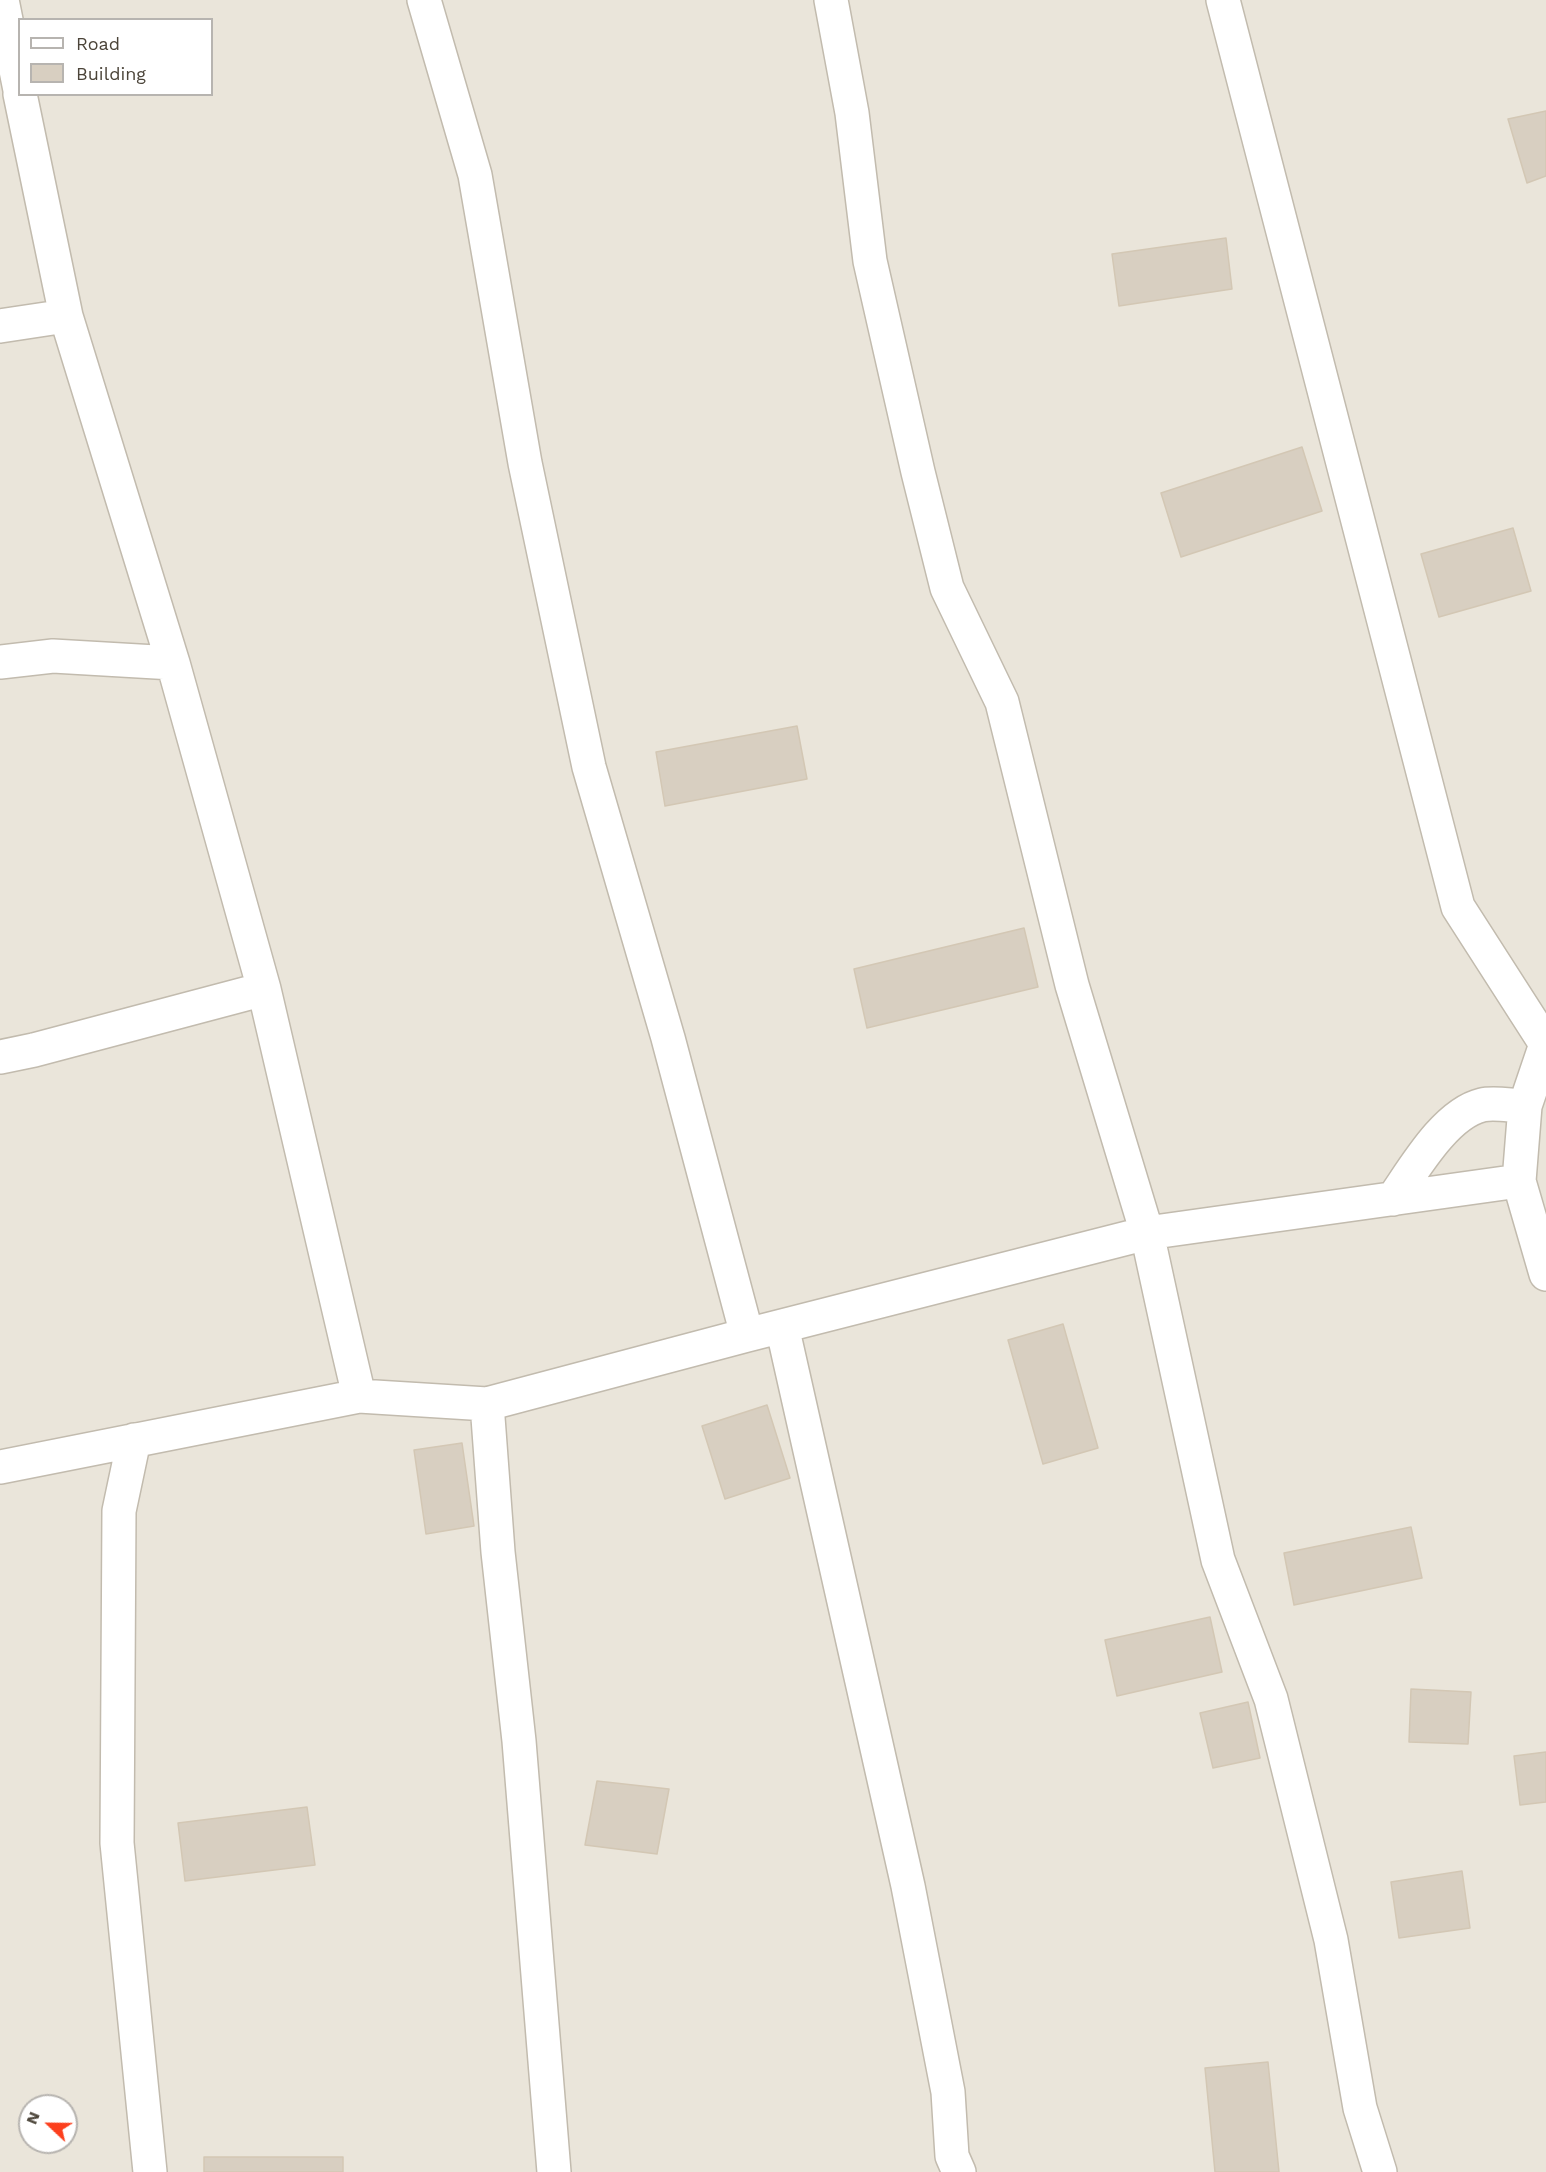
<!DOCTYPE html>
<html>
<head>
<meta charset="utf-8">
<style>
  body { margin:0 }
  #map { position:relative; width:1546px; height:2172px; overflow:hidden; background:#f6f3ec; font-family:"Work Sans",sans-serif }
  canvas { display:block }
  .legend { position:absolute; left:18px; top:18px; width:195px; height:78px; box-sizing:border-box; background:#fff; border:2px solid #b7b4b0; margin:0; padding:8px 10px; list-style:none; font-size:18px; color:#4b4439 }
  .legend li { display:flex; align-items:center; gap:12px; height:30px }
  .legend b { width:30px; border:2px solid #b7b4b0 }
  .north { position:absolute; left:18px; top:2094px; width:60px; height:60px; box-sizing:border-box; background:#fff; border:2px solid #b7b4b0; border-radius:50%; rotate:292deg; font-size:16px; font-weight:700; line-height:24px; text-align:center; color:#4b4439 }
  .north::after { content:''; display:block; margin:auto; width:21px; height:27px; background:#fc3f1d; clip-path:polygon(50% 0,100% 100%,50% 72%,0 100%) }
</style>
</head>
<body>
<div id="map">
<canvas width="1546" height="2172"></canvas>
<ul class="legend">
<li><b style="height:8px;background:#fff"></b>Road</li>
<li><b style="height:16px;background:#d8cfc1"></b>Building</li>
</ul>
<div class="north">N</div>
</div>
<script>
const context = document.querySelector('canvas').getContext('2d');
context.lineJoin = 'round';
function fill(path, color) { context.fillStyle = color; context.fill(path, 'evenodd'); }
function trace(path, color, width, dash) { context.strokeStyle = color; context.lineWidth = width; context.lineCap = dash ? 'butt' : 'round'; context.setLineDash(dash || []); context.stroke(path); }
fill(new Path2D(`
  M0 0H1546V2172H0ZM20 20H212V94H20ZM30 2106H66V2142H30Z`), '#eae5da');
const building = new Path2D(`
  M1546 111V176L1527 183 1508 119Z
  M1226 238 1232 289 1119 306 1112 254Z
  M1302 447 1322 511 1181 557 1161 493Z
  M1513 528 1531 591 1439 617 1421 554Z
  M797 726 807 779 665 806 656 752Z
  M1024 928 1038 987 867 1028 854 969Z
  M1063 1324 1098 1448 1043 1464 1008 1340Z
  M767 1405 790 1478 725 1499 702 1426Z
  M462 1443 474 1526 426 1534 414 1450Z
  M1411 1527 1422 1578 1294 1605 1284 1553Z
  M1210 1617 1222 1672 1117 1696 1105 1640Z
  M1411 1689 1471 1692 1468 1744 1409 1742Z
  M1248 1702 1260 1758 1213 1768 1200 1713Z
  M1546 1752V1802L1520 1805 1514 1756Z
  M597 1781 669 1789 657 1854 585 1845Z
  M307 1807 315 1865 185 1881 178 1823Z
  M1462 1871 1470 1928 1399 1938 1391 1882Z
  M1268 2062 1279 2172H1215L1205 2068Z
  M204 2157H343V2172H204Z`);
fill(building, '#d8cfc1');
trace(building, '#d3c7b4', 1.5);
const minor = new Path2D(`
  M2 0 20 90
  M424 0 475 175 525 463 589 767 668 1038 747 1335
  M831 0 852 113 870 261 918 472 947 588 1002 702 1072 985 1147 1233 1218 1560 1271 1699 1331 1940 1360 2108 1380 2172
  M1223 0 1458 907 1546 1044
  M20 94 66 316 173 663 264 989 359 1396
  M0 326 66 316
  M0 662 53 656 173 663
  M1546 1044 1525 1106 1519 1181 1546 1274
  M0 1057 34 1050 264 989
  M1393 1199C1414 1169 1445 1114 1482 1105 1495 1102 1512 1106 1525 1106
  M782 1326 908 1886 948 2092 952 2156 959 2172
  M487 1404 498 1552 519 1741 554 2172
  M134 1440 119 1511 117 1843 150 2172
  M0 1467 359 1396 487 1404 747 1335 1147 1233 1519 1181`);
trace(minor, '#c2bbae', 36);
trace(minor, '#fff', 33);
</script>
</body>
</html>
